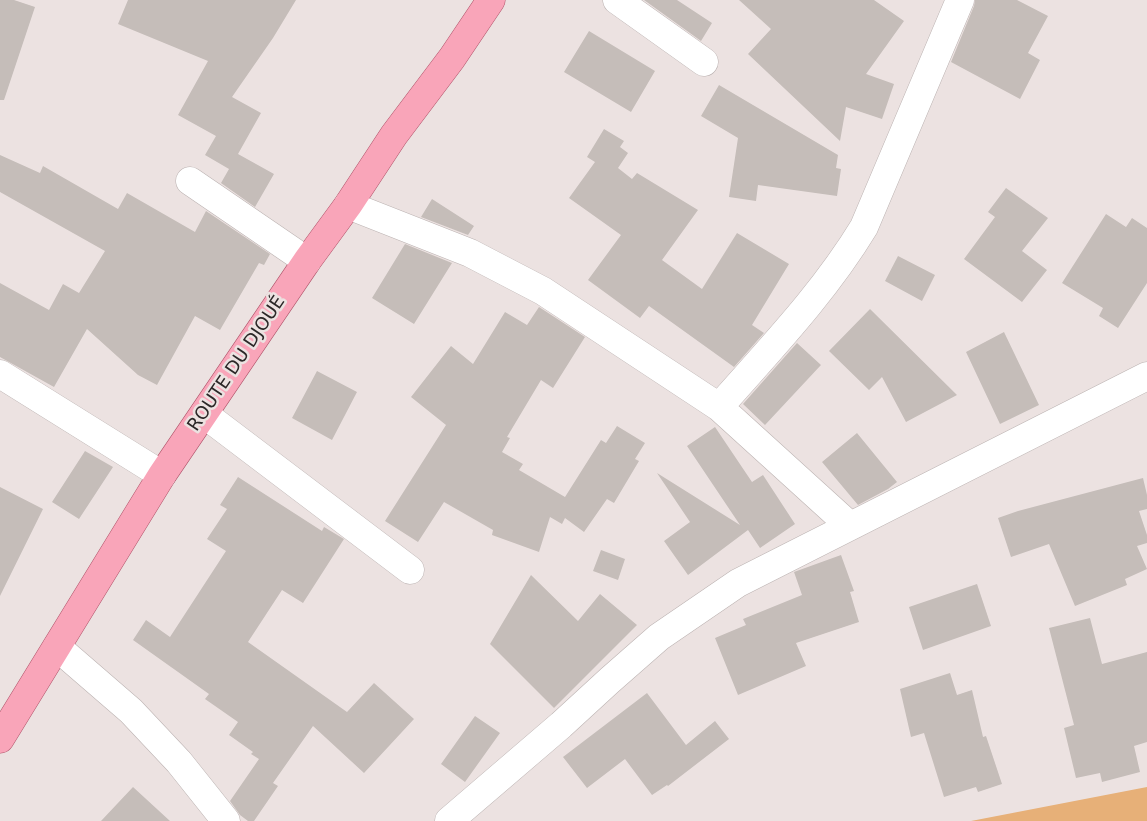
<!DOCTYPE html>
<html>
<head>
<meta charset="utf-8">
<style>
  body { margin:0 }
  canvas { display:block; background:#ece2e1 }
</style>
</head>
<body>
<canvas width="1147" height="821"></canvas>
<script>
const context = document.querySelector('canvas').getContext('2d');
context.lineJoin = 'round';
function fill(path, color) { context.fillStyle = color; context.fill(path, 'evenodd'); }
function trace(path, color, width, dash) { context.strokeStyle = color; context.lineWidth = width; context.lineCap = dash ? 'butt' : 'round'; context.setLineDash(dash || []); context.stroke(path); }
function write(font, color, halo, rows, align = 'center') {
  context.font = font + ' "DejaVu Sans",sans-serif'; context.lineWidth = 5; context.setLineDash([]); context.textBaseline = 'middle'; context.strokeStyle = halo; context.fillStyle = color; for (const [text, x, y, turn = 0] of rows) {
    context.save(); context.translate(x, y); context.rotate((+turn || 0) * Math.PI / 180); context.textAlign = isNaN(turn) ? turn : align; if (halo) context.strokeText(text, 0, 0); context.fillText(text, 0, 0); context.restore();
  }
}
fill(new Path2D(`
  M1147 787V821H971Z`), '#e7b078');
fill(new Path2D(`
  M0 0H14L35 7 4 100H0Z
  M128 0H296L273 38 232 97 261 113 238 154 274 174 255 207 221 183 229 169 205 155 216 136 178 115 208 61 118 24Z
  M644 0H677L712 23 701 41Z
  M739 0H874L904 21 866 74 894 84 882 119 846 107 840 141 748 54 771 29Z
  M975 0H1017L1048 16 1028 53 1040 60 1020 99 951 62 974 6Z
  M589 31 655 71 631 112 564 72Z
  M719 85 838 155 836 168 841 169 837 196 758 185 756 201 729 197 738 138 701 116Z
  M604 129 624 141 620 147 628 153 618 168 632 179 637 173 698 210 662 260 702 289 737 233 789 264 752 325 764 333 734 367 649 306 640 318 588 280 621 235 569 198 595 162 587 157Z
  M0 155 40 173 43 166 118 209 127 193 195 232 206 211 270 254 264 265 259 263 220 330 195 316 157 385 138 375 87 329 54 387 0 357V283L49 310 63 284 79 293 105 251 0 192Z
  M1006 188 1048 218 1022 251 1047 270 1022 302 964 259 995 217 988 212Z
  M432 199 474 226 468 235 421 217Z
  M1106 214 1126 227 1132 218 1147 228V283L1118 328 1099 316 1103 308 1062 283Z
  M405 244 452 263 414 324 372 298Z
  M898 256 935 275 922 301 885 281Z
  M539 307 585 337 553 388 541 380 507 437 510 438 502 452 523 464 519 470 565 497 601 440 606 443 617 426 645 443 635 459 639 461 614 503 607 499 584 532 565 518 562 524 550 517 539 552 492 535 493 530 444 502 418 542 385 521 446 425 411 397 451 346 473 364 505 312 527 325Z
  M870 309 957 395 906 422 882 377 869 390 829 351Z
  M1004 332 1039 405 1000 424 966 352Z
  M797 343 821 365 765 425 743 404Z
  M317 371 357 392 332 440 292 418Z
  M715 427 752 482 763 475 795 524 760 548 748 530 688 575 664 541 690 522 657 473 740 525 687 446Z
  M857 433 897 482 888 489 858 505 822 462Z
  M85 451 113 467 79 519 52 502Z
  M238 477 322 531 324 527 344 539 303 603 282 590 248 642 347 712 374 683 414 719 364 773 313 726 273 783 278 786 254 821H248L240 815 230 801 259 759 251 754 253 752 229 735 238 722 205 699 209 694 133 640 146 620 170 637 226 551 207 539 227 509 220 505Z
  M1143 478 1147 495V509L1139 511 1147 535V543L1137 546 1147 569 1125 579 1127 585 1075 606 1049 544 1011 557 998 518 1018 511Z
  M0 487 43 509 0 596Z
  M601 550 625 559 618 580 593 571Z
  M841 555 854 591 850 592 859 622 796 643 806 666 738 695 715 638 746 625 743 619 802 595 794 572Z
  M531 575 578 621 600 594 637 625 554 708 490 644Z
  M977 584 991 626 923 650 909 607Z
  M1090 618 1102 664 1147 652V742L1134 746 1140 772 1102 782 1100 773 1076 778 1064 728 1074 725 1049 628Z
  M950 673 957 695 972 690 983 737 986 736 1002 784 978 792 976 787 944 797 924 733 911 737 900 689Z
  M647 693 686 745 715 721 729 739 668 786 667 785 652 795 625 759 587 788 563 757Z
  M475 716 500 733 465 782 441 764Z
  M133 787 170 821H101Z`), '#c5bdb9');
const street = new Path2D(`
  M617 0 704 62
  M190 181 307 261
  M348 205 470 253 543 291 719 407 849 525
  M0 374 162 475
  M719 407C770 349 824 293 864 227L960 0
  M204 414 410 570
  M57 647 131 711 179 762 226 821
  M449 821 561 725 610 680 659 637 738 583 1147 376`);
const primary = new Path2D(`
  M0 739 162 475 307 261 348 205 394 135 452 58 491 0`);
trace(street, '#bcb3b2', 29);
trace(primary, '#af5268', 29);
trace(street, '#fff', 28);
trace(primary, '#f9a5b9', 28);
write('18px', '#2c2828', '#ece2e1', [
  ["ROUTE DU DJOUÉ",237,364,-56]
]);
</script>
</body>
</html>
